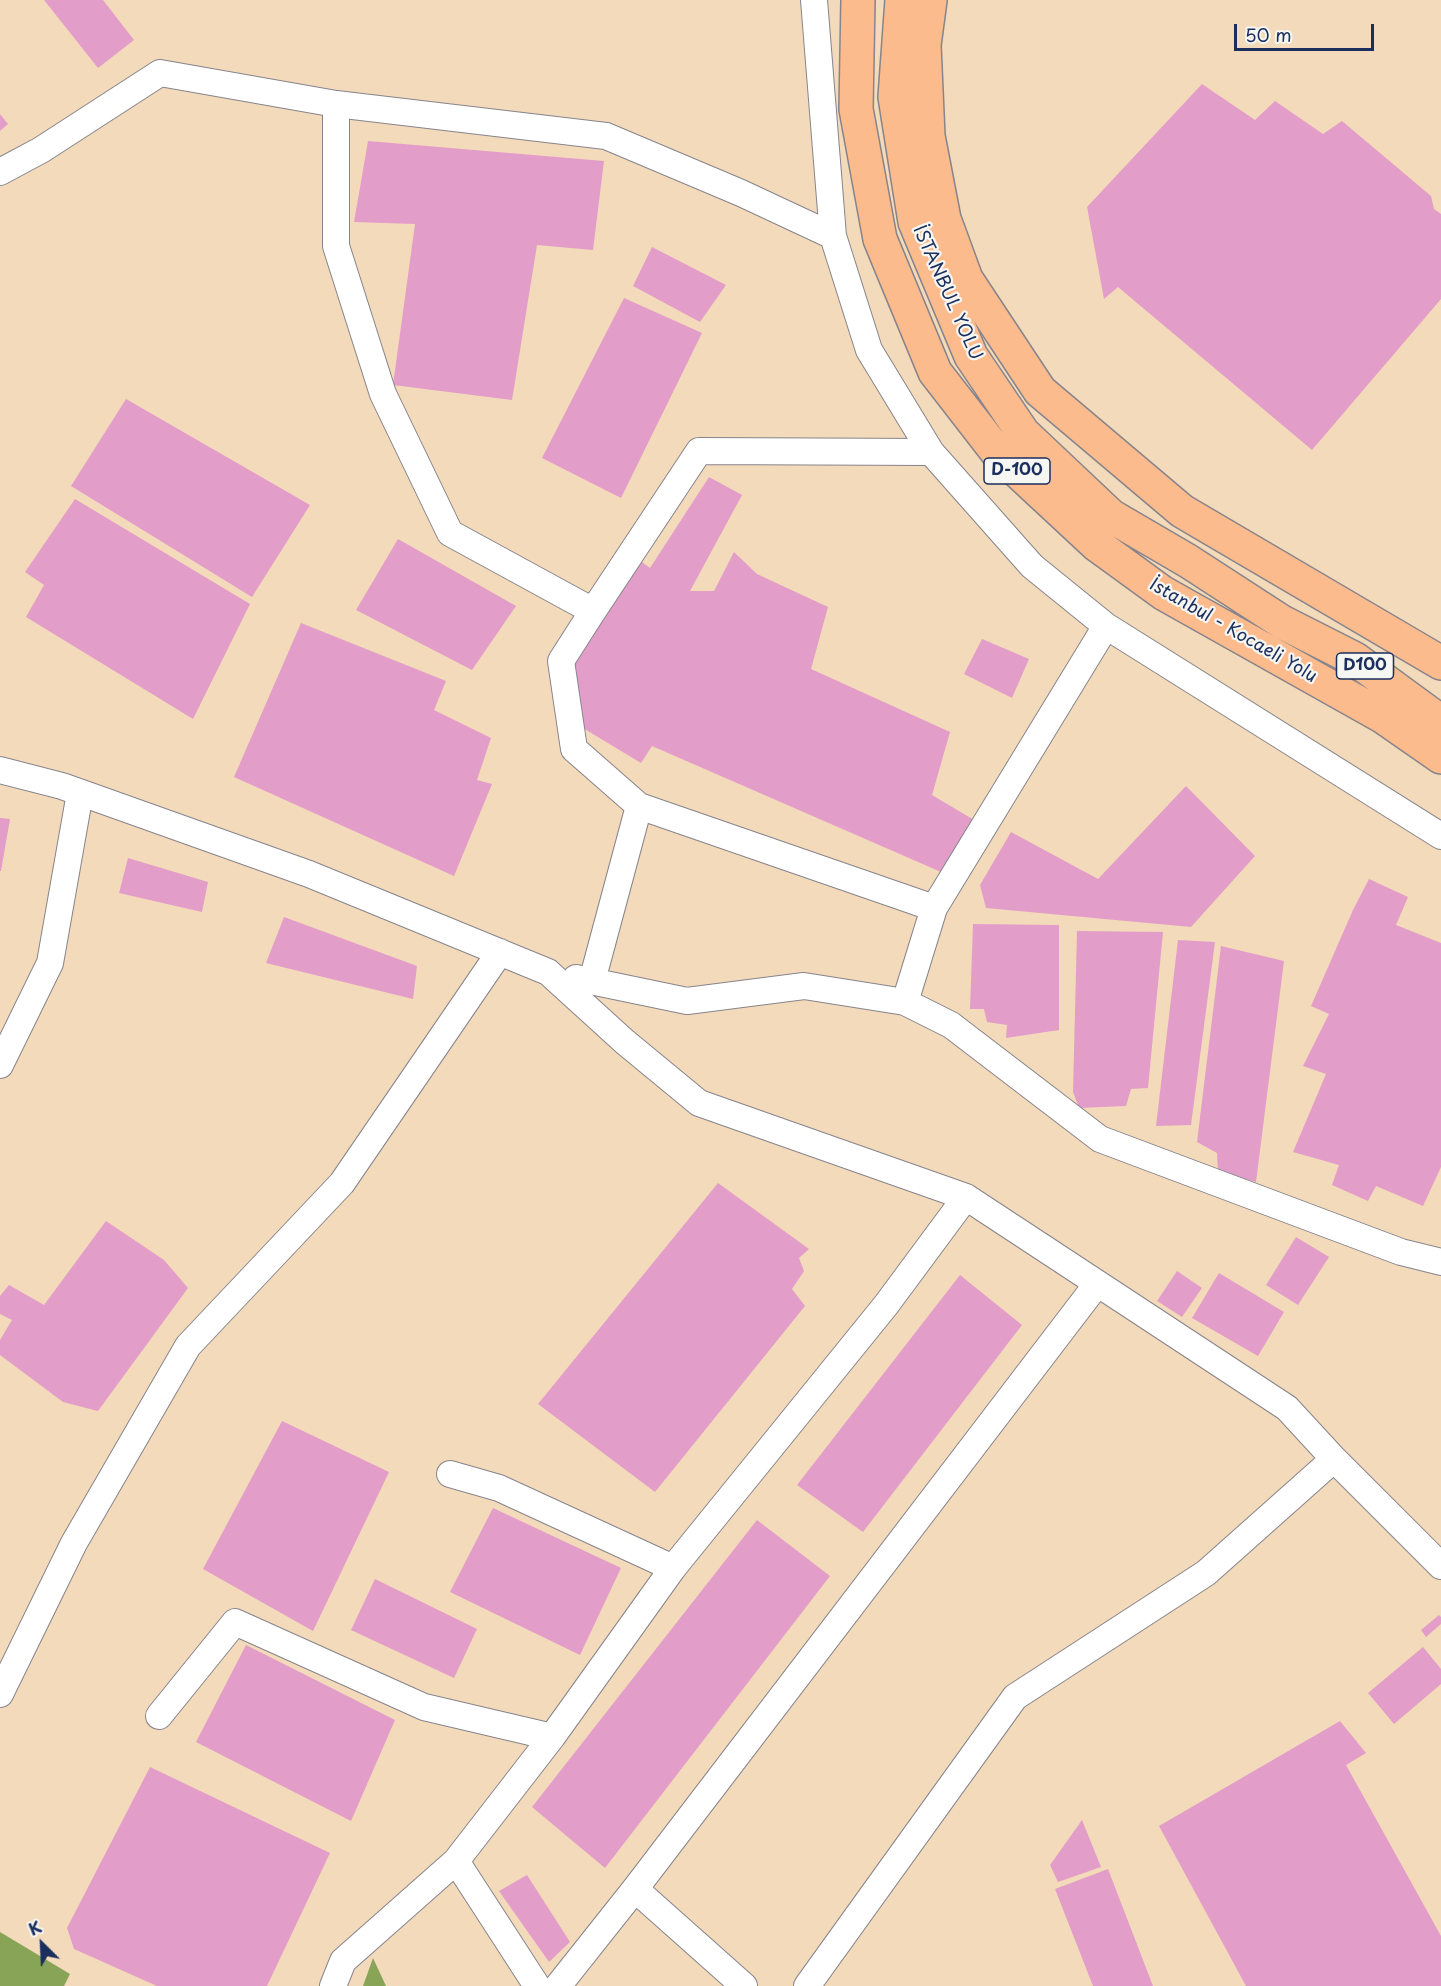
<!DOCTYPE html>
<html>
<head>
<meta charset="utf-8">
<style>
  body { margin:0 }
  #map { position:relative; width:1441px; height:1986px; overflow:hidden; background:#f3daba; font-family:"Playpen Sans",sans-serif }
  canvas { display:block }
  .north { position:absolute; left:12px; top:1914px; width:60px; height:60px; -webkit-text-stroke:4px #f6f6f2; paint-order:stroke; rotate:336deg; font-size:16px; font-weight:700; line-height:24px; text-align:center; color:#1b2f5e }
  .north::after { content:''; display:block; margin:auto; width:21px; height:27px; background:#1b2f5e; clip-path:polygon(50% 0,100% 100%,50% 72%,0 100%) }
  .scale { position:absolute; left:1234px; top:24px; width:140px; height:27px; box-sizing:border-box; border:3px solid #1b2f5e; border-top:0; padding-left:8px; font-size:18px; line-height:21px; white-space:nowrap; color:#1b2f5e; -webkit-text-stroke:4px #f6f6f2; paint-order:stroke }
</style>
</head>
<body>
<div id="map">
<canvas width="1441" height="1986"></canvas>
<div class="north">K</div>
<div class="scale">50 m</div>
</div>
<script>
const context = document.querySelector('canvas').getContext('2d');
context.lineJoin = 'round';
function fill(path, color) { context.fillStyle = color; context.fill(path, 'evenodd'); }
function trace(path, color, width, dash) { context.strokeStyle = color; context.lineWidth = width; context.lineCap = dash ? 'butt' : 'round'; context.setLineDash(dash || []); context.stroke(path); }
function write(font, color, halo, rows, align = 'center') {
  context.font = font + ' "Playpen Sans",sans-serif'; context.lineWidth = 4.5; context.setLineDash([]); context.textBaseline = 'middle'; context.strokeStyle = halo; context.fillStyle = color; for (const [text, x, y, turn = 0] of rows) {
    context.save(); context.translate(x, y); context.rotate((+turn || 0) * Math.PI / 180); context.textAlign = isNaN(turn) ? turn : align; if (halo) context.strokeText(text, 0, 0); context.fillText(text, 0, 0); context.restore();
  }
}
fill(new Path2D(`
  M0 1932 70 1974 64 1986H0Z
  M373 1958 386 1986H363Z`), '#88a456');
fill(new Path2D(`
  M44 0H103L134 40 98 68Z
  M1202 84 1255 120 1275 101 1323 134 1342 121 1431 196 1434 209 1441 214V299L1312 450 1118 287 1104 299 1087 207Z
  M0 114 8 124 0 131Z
  M368 141 604 161 593 250 537 245 512 400 393 385 415 224 354 222Z
  M652 247 726 285 700 322 633 286Z
  M624 298 702 333 621 498 542 458Z
  M126 399 310 505 252 597 71 486Z
  M709 477 742 495 690 591H714L734 552 757 574 828 607 811 669 950 732 932 795 974 820 941 872 652 746 641 763 583 728 574 658 642 562 650 568Z
  M75 499 250 604 193 719 26 617 44 585 25 572Z
  M398 539 516 606 472 670 356 610Z
  M301 623 446 681 434 710 491 738 477 780 492 784 454 876 234 777Z
  M982 639 1029 659 1012 698 964 674Z
  M1186 786 1255 856 1191 927 986 908 980 885 1011 832 1098 879Z
  M0 818 10 819 1 871H0Z
  M128 858 208 882 202 912 119 893Z
  M1369 879 1408 897 1396 925 1441 943V1167L1423 1206 1376 1186 1368 1201 1332 1185 1339 1165 1293 1152 1326 1074 1303 1066 1329 1014 1311 1006 1353 910Z
  M284 917 417 966 413 999 266 963Z
  M973 924 1059 925V1030L1006 1038 1007 1025 987 1022 984 1009H970Z
  M1077 931 1163 932 1148 1088 1131 1089 1126 1106 1079 1108 1073 1092Z
  M1178 940 1215 942 1191 1125 1156 1126Z
  M1221 946 1284 961 1256 1182 1218 1172 1217 1153 1197 1142Z
  M718 1183 809 1249 799 1258 804 1271 792 1289 805 1306 655 1492 538 1404Z
  M106 1221 164 1260 188 1288 98 1411 63 1402 0 1355V1340L12 1320 0 1314V1296L9 1285 44 1305Z
  M1296 1237 1329 1257 1298 1305 1266 1285Z
  M1177 1271 1202 1288 1182 1317 1157 1301Z
  M1219 1273 1284 1312 1258 1356 1192 1318Z
  M960 1275 1022 1325 863 1532 797 1485Z
  M282 1421 389 1472 313 1631 203 1569Z
  M493 1508 621 1568 580 1655 450 1592Z
  M757 1520 830 1576 605 1868 532 1807Z
  M375 1579 477 1629 454 1678 351 1630Z
  M1439 1615 1441 1617V1624L1426 1637 1421 1630Z
  M246 1645 395 1720 351 1821 196 1742Z
  M1423 1647 1441 1669V1684L1394 1724 1368 1693Z
  M1340 1721 1366 1753 1346 1765 1441 1936V1986H1246L1159 1826Z
  M150 1767 330 1853 267 1986H157L74 1949 67 1928Z
  M1082 1820 1101 1867 1058 1882 1050 1865Z
  M1108 1869 1153 1986H1093L1055 1889Z
  M527 1875 570 1942 549 1962 499 1891Z`), '#e39dc9');
const minor = new Path2D(`
  M814 0 833 236 869 350 931 452 1032 566 1106 626 1441 836
  M336 104V246L383 394 450 533 593 611 561 661 574 749 639 806 592 981
  M0 172 41 150 160 73 336 104 606 136 741 193 833 236
  M593 611 699 451 931 452
  M0 770 62 786 309 874 548 972 625 1042 699 1103 966 1197 1287 1408 1334 1459 1441 1566
  M639 806 934 908
  M576 978 687 1001 804 986 905 1002 951 1025 1100 1139 1401 1252 1441 1262
  M905 1002 934 908 1106 626
  M0 1065 50 963 80 793
  M450 1474 499 1488 673 1568 552 1737 456 1861 537 1986
  M673 1568 886 1305 966 1197
  M0 1694 74 1543 188 1346 342 1183 500 952
  M159 1716 235 1622 424 1707 552 1737
  M635 1889 744 1986
  M333 1986 343 1961 456 1861
  M558 1986 635 1889 1097 1284
  M807 1986 1015 1697 1206 1573 1334 1459`);
const major = new Path2D(`
  M930 0 924 45 928 136 944 219 966 279 1040 391 1182 511 1441 663`);
const highway = new Path2D(`
  M858 0 856 109 880 239 935 372 997 452 1097 545 1163 593 1382 716 1441 757
  M902 0 895 97 915 222 971 356 1023 433 1111 516 1188 561 1282 622 1355 659 1441 722`);
trace(minor, '#87848c', 28);
trace(major, '#87848c', 36);
trace(highway, '#87848c', 36);
trace(minor, '#fff', 26);
trace(major, '#fbbb8c', 33);
trace(highway, '#fbbb8c', 33);
for (const [x, y, w] of [
  [1017,471,66],
  [1365,666,57]
]) { const box = new Path2D(); box.roundRect(x - w / 2, y - 13, w, 26, 4.5); context.fillStyle = '#f6f6f2'; context.fill(box); trace(box, '#1b2f5e', 1.5); }
write('bold 16px', '#1b2f5e', null, [
  ["D-100",1017,471],
  ["D100",1365,666]
]);
write('18px', '#1b2f5e', '#f6f6f2', [
  ["İSTANBUL YOLU",947,293,66],
  ["İstanbul - Kocaeli Yolu",1233,631,30]
]);
</script>
</body>
</html>
